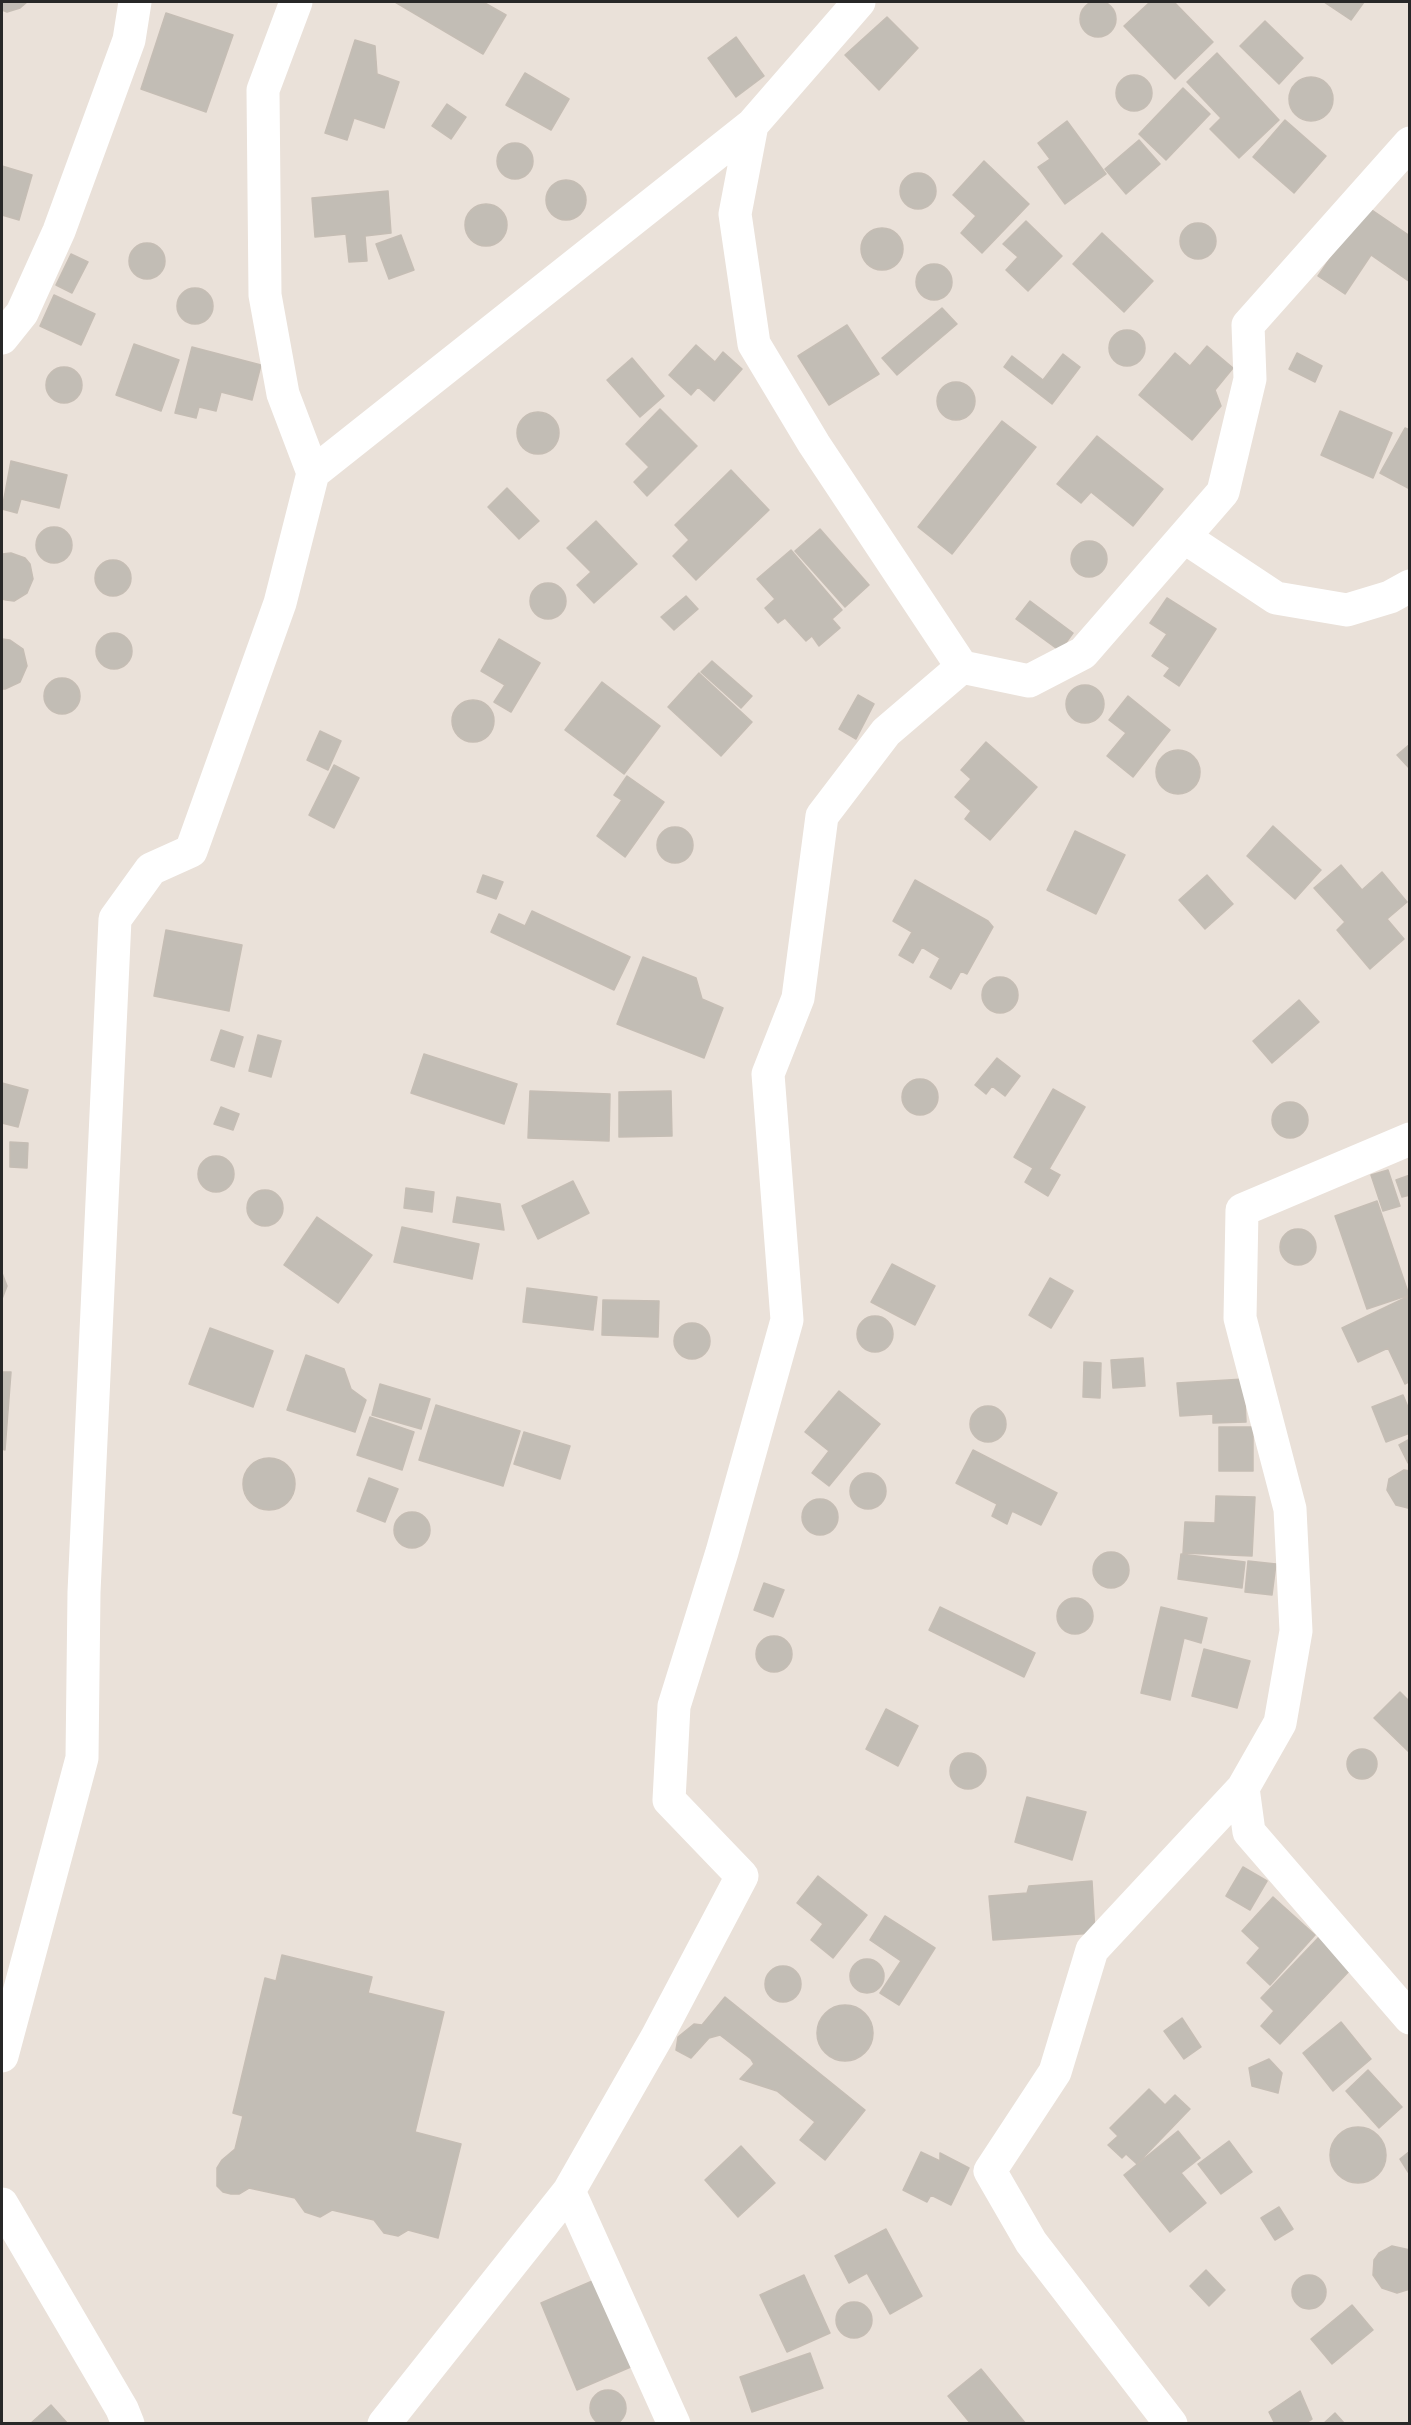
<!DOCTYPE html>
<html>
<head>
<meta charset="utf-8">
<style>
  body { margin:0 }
  #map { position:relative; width:1411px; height:2425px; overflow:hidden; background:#eae1d9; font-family:"Roboto Condensed",sans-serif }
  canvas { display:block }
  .frame { position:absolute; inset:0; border:3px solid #282828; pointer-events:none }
</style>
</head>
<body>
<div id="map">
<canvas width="1411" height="2425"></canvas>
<div class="frame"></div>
</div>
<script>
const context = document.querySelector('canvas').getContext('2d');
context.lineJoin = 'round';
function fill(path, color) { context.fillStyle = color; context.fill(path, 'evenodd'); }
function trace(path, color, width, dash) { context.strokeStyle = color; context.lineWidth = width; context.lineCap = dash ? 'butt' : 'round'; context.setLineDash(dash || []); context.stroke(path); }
const building = new Path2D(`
  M1080 19a18 18 0 1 1 36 0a18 18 0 1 1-36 0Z
  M2 2H27L20 8 7 12 2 10Z
  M395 2H483L506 15 483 54Z
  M1150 2H1174L1213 42 1175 79 1124 26Z
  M1324 2H1364L1351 20Z
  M166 13 233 35 206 112 141 89Z
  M887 17 918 48 879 90 845 55Z
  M1265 21 1303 58 1279 84 1240 46Z
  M736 37 764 76 736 97 708 58Z
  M355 40 375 46 377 74 399 82 384 128 354 118 347 140 325 133Z
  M1217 53 1279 120 1239 158 1210 129 1221 118 1187 82Z
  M525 73 569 99 551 130 506 105Z
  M1116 93a18 18 0 1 1 36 0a18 18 0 1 1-36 0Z
  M1289 99a22 22 0 1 1 44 0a22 22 0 1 1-44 0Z
  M1183 88 1210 114 1166 160 1139 134Z
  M447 104 466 117 451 139 432 126Z
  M1285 120 1326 156 1294 193 1253 157Z
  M1067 121 1106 174 1065 204 1038 167 1050 159 1038 143Z
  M1139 140 1160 164 1126 194 1105 169Z
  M497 161a18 18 0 1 1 36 0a18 18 0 1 1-36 0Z
  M984 161 1029 204 982 253 961 233 976 216 953 195Z
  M2 166 32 175 19 220 2 215Z
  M900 191a18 18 0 1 1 36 0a18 18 0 1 1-36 0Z
  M546 200a20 20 0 1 1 40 0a20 20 0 1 1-40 0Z
  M388 191 391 233 365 236 367 261 349 262 346 234 315 237 312 198Z
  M465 225a21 21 0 1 1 42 0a21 21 0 1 1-42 0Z
  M1366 206 1410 236V282L1371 255 1345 294 1318 276Z
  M1026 221 1062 256 1028 291 1006 270 1018 257 1003 244Z
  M1180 241a18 18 0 1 1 36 0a18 18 0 1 1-36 0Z
  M861 249a21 21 0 1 1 42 0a21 21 0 1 1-42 0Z
  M1102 233 1153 281 1124 312 1073 264Z
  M401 235 414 270 389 279 376 244Z
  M129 261a18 18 0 1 1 36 0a18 18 0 1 1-36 0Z
  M71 254 88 262 72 293 56 285Z
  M916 282a18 18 0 1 1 36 0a18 18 0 1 1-36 0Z
  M177 306a18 18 0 1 1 36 0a18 18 0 1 1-36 0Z
  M54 295 95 314 81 345 40 326Z
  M942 308 957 324 897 375 882 358Z
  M847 325 879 374 829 405 798 356Z
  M1109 348a18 18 0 1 1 36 0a18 18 0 1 1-36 0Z
  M134 344 179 360 161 411 116 395Z
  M696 345 715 362 723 352 742 369 714 401 698 387 691 395 669 375Z
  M1207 346 1233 368 1215 390 1221 406 1192 440 1139 395 1175 353 1190 366Z
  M192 347 261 365 252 400 221 392 216 411 199 407 196 418 175 413Z
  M1297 353 1322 366 1315 382 1289 369Z
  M1063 354 1080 367 1052 404 1004 367 1012 356 1043 380Z
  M632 358 664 396 640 417 607 380Z
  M46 385a18 18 0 1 1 36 0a18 18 0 1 1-36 0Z
  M937 401a19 19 0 1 1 38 0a19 19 0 1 1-38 0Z
  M660 409 697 446 647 496 634 482 649 467 626 444Z
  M1340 411 1392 433 1373 478 1321 455Z
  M517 433a21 21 0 1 1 42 0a21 21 0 1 1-42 0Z
  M1002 421 1036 447 952 554 918 527Z
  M1405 428 1410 430V489L1380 473Z
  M1097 436 1163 489 1133 526 1091 492 1081 503 1057 484Z
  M11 461 67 475 59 508 21 499 17 513 2 509Z
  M731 470 769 510 696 580 673 556 689 540 675 525Z
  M507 488 539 521 519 539 488 507Z
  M596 521 637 564 594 603 577 585 591 572 567 548Z
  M36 545a18 18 0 1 1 36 0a18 18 0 1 1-36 0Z
  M820 529 869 585 845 607 795 551Z
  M1071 559a18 18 0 1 1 36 0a18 18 0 1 1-36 0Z
  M791 550 842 610 832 619 840 628 819 646 812 636 806 641 785 618 778 623 765 608 775 599 757 579Z
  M11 553 25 558 30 564 33 579 27 593 14 601 6 600 2 599V554Z
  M95 578a18 18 0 1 1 36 0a18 18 0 1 1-36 0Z
  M530 601a18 18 0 1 1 36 0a18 18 0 1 1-36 0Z
  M686 596 698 609 674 630 661 617Z
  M1167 598 1216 629 1179 686 1164 676 1170 668 1152 656 1167 634 1150 623Z
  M1030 601 1073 633 1060 651 1016 619Z
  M96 651a18 18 0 1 1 36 0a18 18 0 1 1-36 0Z
  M2 639 10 640 23 649 27 666 20 682 5 689H2Z
  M499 639 540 663 511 712 494 702 505 685 481 671Z
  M712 661 752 696 741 708 701 672Z
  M699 673 752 722 721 756 668 707Z
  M44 696a18 18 0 1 1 36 0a18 18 0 1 1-36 0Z
  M602 682 660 726 624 774 565 730Z
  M1066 704a19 19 0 1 1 38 0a19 19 0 1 1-38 0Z
  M858 695 874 704 856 739 839 729Z
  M1128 696 1170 730 1133 777 1107 756 1126 733 1109 720Z
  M452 721a21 21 0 1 1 42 0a21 21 0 1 1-42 0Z
  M320 731 341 741 328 770 307 760Z
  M986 742 1037 787 990 840 965 819 971 811 955 797 971 779 961 770Z
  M1410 744V769L1397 755Z
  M1156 772a22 22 0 1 1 44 0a22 22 0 1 1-44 0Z
  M334 765 359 778 334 828 309 815Z
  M627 776 664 802 625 857 597 836 622 800 614 795Z
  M1273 826 1321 870 1295 899 1247 856Z
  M657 845a18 18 0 1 1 36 0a18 18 0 1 1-36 0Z
  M1075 831 1125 855 1096 914 1047 890Z
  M1341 865 1362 890 1382 872 1407 902 1387 919 1404 939 1370 969 1337 930 1345 922 1314 888Z
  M483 875 503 882 496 899 477 892Z
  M1207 875 1233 904 1205 929 1179 900Z
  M915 880 988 921 993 927 967 974 961 971 951 989 930 977 940 958 922 947 913 963 899 955 912 932 893 921Z
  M532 911 630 957 614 990 491 932 499 914 525 926Z
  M166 930 242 945 229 1011 154 996Z
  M643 957 696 978 702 999 723 1008 704 1058 617 1024Z
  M982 995a18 18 0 1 1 36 0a18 18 0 1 1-36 0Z
  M1299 1000 1319 1022 1272 1063 1253 1041Z
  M221 1030 243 1037 234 1067 211 1060Z
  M258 1035 281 1041 271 1077 249 1071Z
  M424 1054 517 1084 504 1124 411 1093Z
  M997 1058 1020 1076 1005 1096 992 1086 986 1094 975 1085Z
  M902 1097a18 18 0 1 1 36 0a18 18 0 1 1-36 0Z
  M2 1083 28 1090 18 1127 2 1123Z
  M1053 1089 1085 1107 1049 1169 1060 1175 1048 1196 1025 1182 1033 1168 1014 1157Z
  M530 1091 610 1094 609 1141 528 1138Z
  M671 1091 672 1136 619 1137V1092Z
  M1272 1120a18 18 0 1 1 36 0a18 18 0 1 1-36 0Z
  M221 1107 239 1114 233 1130 214 1124Z
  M10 1142 28 1143 27 1168 10 1167Z
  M198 1174a18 18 0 1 1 36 0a18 18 0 1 1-36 0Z
  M1388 1170 1400 1206 1383 1211 1371 1175Z
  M1410 1175V1195L1402 1197 1396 1180Z
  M573 1181 589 1213 538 1239 522 1206Z
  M406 1188 434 1192 432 1212 404 1208Z
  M247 1208a18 18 0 1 1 36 0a18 18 0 1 1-36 0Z
  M457 1197 500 1204 504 1230 453 1222Z
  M1377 1201 1409 1295 1367 1309 1335 1216Z
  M317 1217 372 1255 338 1303 284 1265Z
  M402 1227 479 1244 472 1279 394 1262Z
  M1280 1247a18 18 0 1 1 36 0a18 18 0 1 1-36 0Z
  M892 1264 935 1286 915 1325 871 1302Z
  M2 1273 7 1286 2 1299Z
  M1050 1278 1073 1291 1051 1328 1029 1315Z
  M527 1288 597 1297 593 1330 523 1322Z
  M1409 1296 1410 1381 1405 1384 1388 1348 1358 1362 1342 1328Z
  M603 1300 659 1301 658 1337 602 1335Z
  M857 1334a18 18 0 1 1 36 0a18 18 0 1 1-36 0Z
  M674 1341a18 18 0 1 1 36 0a18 18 0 1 1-36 0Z
  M210 1328 273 1351 253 1407 189 1384Z
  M306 1355 344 1369 351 1389 366 1400 355 1432 287 1410Z
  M1143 1358 1145 1386 1113 1388 1111 1360Z
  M1084 1362 1101 1363 1100 1398 1083 1397Z
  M2 1372H11L5 1450 2 1449Z
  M1244 1379 1246 1422 1213 1423V1414L1180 1416 1177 1383Z
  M380 1384 430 1399 421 1429 372 1415Z
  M839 1391 880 1424 829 1486 812 1473 829 1451 805 1432Z
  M1403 1395 1410 1412V1433L1386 1442 1372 1407Z
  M436 1405 520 1431 503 1486 419 1460Z
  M970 1424a18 18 0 1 1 36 0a18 18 0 1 1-36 0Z
  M370 1417 414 1432 402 1470 357 1455Z
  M1219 1427H1253V1471H1219Z
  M524 1432 570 1446 560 1479 514 1464Z
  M1410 1439V1462L1408 1463 1399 1445Z
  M973 1450 1057 1493 1041 1525 1012 1511 1007 1524 992 1516 997 1504 956 1483Z
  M243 1484a26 26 0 1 1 52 0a26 26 0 1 1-52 0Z
  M1404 1470 1410 1471 1408 1508 1396 1505 1387 1490 1389 1479Z
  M850 1491a18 18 0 1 1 36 0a18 18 0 1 1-36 0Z
  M369 1478 398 1489 385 1522 357 1511Z
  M1216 1496 1255 1497 1252 1556 1183 1553 1185 1522 1215 1523Z
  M802 1517a18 18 0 1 1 36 0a18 18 0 1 1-36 0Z
  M394 1530a18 18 0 1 1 36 0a18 18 0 1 1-36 0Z
  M1093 1570a18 18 0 1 1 36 0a18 18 0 1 1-36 0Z
  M1181 1554 1245 1562 1242 1588 1178 1579Z
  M1248 1561 1276 1564 1272 1595 1245 1592Z
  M764 1583 784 1590 773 1617 754 1610Z
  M1057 1616a18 18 0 1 1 36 0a18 18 0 1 1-36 0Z
  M940 1607 1035 1653 1024 1677 929 1630Z
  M1161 1607 1207 1618 1201 1643 1184 1638 1170 1700 1141 1693Z
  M756 1654a18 18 0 1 1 36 0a18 18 0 1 1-36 0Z
  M1204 1649 1250 1661 1237 1708 1192 1696Z
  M1400 1692 1410 1702V1753L1374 1718Z
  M886 1709 918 1726 898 1766 866 1749Z
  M1347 1764a15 15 0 1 1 30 0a15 15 0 1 1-30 0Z
  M950 1771a18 18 0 1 1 36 0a18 18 0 1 1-36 0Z
  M1027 1797 1086 1812 1072 1860 1015 1842Z
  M1243 1867 1267 1881 1250 1910 1226 1896Z
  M818 1876 867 1915 833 1958 811 1940 823 1924 797 1903Z
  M1092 1881 1095 1933 993 1940 989 1896 1027 1893 1029 1886Z
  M1273 1897 1315 1935 1270 1985 1247 1963 1260 1948 1242 1931Z
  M885 1916 935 1948 899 2005 880 1993 901 1961 870 1940Z
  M1319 1937 1352 1968 1280 2044 1261 2026 1274 2011 1261 1998Z
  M282 1955 372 1977 368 1993 444 2012 415 2132 461 2144 438 2238 408 2230 398 2236 384 2233 374 2220 332 2210 320 2217 305 2212 295 2198 249 2188 239 2194H231L223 2192 217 2186V2168L222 2160 235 2149 243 2116 233 2113 265 1978 276 1981Z
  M850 1976a17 17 0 1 1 34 0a17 17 0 1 1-34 0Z
  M765 1984a18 18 0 1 1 36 0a18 18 0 1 1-36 0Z
  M725 1997 865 2110 825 2160 800 2140 815 2122 777 2091 740 2079 754 2064 751 2059 720 2035 709 2038 691 2058 676 2050 678 2037 694 2024 702 2025Z
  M817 2033a28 28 0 1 1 56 0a28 28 0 1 1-56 0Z
  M1182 2018 1201 2047 1184 2059 1164 2031Z
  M1341 2022 1371 2059 1333 2091 1303 2053Z
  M1269 2059 1282 2073 1278 2093 1252 2086 1249 2068Z
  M1368 2070 1402 2107 1379 2128 1346 2091Z
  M1149 2089 1165 2105 1175 2095 1190 2109 1137 2164 1126 2154 1122 2158 1108 2145 1118 2136 1110 2128Z
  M1330 2155a28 28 0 1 1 56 0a28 28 0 1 1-56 0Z
  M1178 2131 1200 2158 1181 2173 1206 2203 1170 2232 1124 2175Z
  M1229 2141 1252 2172 1221 2194 1198 2164Z
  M741 2146 775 2183 738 2217 705 2180Z
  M1410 2151V2175L1400 2159Z
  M921 2152 940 2161V2153L969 2168 951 2205 931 2195 927 2202 903 2190Z
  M1279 2207 1293 2229 1275 2240 1261 2218Z
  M886 2229 922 2296 890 2314 867 2273 849 2283 835 2256Z
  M1392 2246 1410 2250V2289L1397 2293 1382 2288 1373 2275 1374 2260 1379 2253Z
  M1206 2270 1225 2290 1209 2306 1190 2286Z
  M1292 2292a17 17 0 1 1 34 0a17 17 0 1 1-34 0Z
  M804 2275 830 2333 787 2352 760 2295Z
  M597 2279 633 2366 577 2390 541 2303Z
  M836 2320a18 18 0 1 1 36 0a18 18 0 1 1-36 0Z
  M1352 2305 1373 2330 1332 2364 1311 2339Z
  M810 2353 823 2388 752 2412 740 2377Z
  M981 2369 1026 2424H971L948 2396Z
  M590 2408a18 18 0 1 1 36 0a18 18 0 1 1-36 0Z
  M1300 2391 1312 2419 1304 2424H1275L1269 2412Z
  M51 2405 68 2424H30Z
  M1335 2413 1345 2424H1323Z`);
fill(building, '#c2bdb5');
trace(building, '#c5bdb4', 1.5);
trace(new Path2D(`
  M859 2 752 125 735 214 754 344 814 444 962 667
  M2 338 22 313 59 231 129 40 135 2
  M313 473 752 125
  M1184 537 1276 598 1347 610 1390 597 1410 586
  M1243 1788 1280 1723 1296 1631 1290 1509 1240 1318 1242 1210 1410 1139
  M2 2056 82 1758 84 1592 115 919 151 869 191 851 280 603 313 473 283 394 265 295 263 90 296 2
  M569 2191 674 2424
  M2 2204 122 2409 128 2424
  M384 2424 569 2191 657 2037 742 1876 669 1800 674 1706 722 1552 787 1320 768 1074 798 998 822 816 886 732 962 667 1029 681 1083 653 1223 492 1250 379 1248 325 1410 143
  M1171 2424 1031 2242 990 2171 1055 2072 1092 1950 1243 1788 1249 1832 1410 2018`), '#fff', 33);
</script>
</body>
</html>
